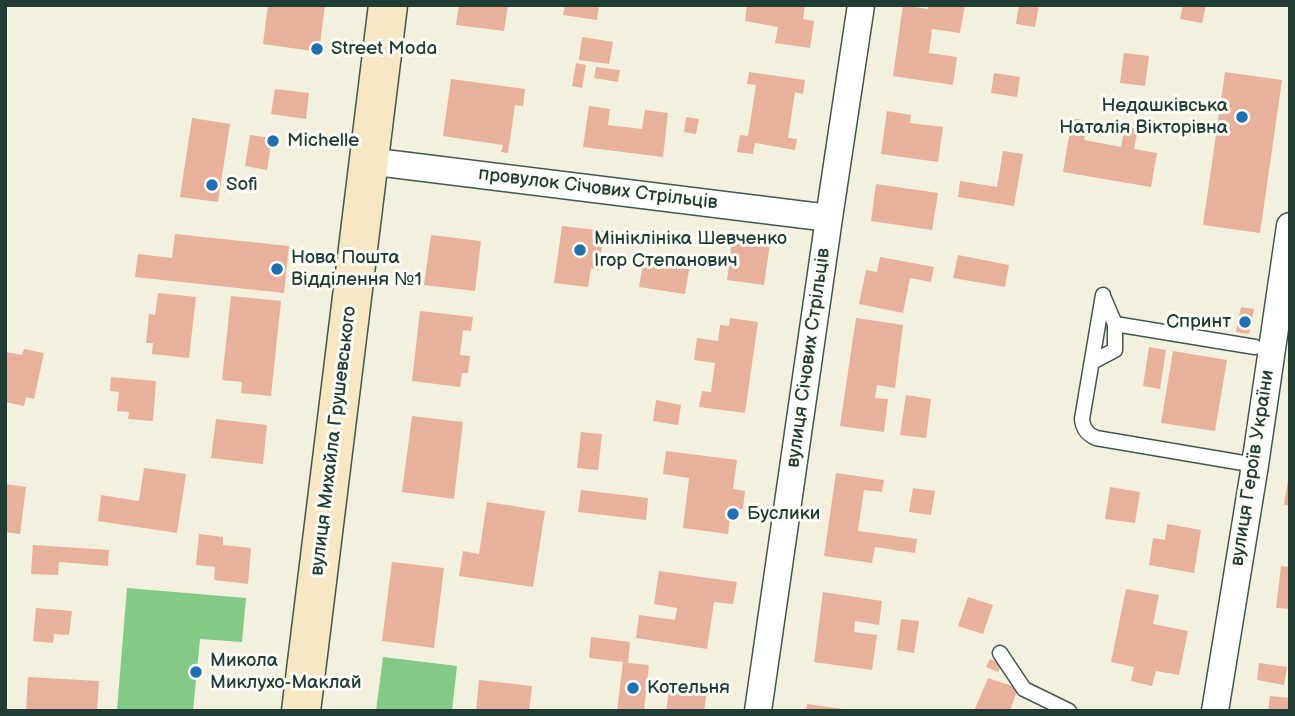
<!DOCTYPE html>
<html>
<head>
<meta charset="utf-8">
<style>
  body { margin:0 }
  #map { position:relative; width:1295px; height:716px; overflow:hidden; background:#f4f0de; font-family:"Balsamiq Sans",sans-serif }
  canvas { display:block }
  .frame { position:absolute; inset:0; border:7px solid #1f3d34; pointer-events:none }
</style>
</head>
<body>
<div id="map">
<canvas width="1295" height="716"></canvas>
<div class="frame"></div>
</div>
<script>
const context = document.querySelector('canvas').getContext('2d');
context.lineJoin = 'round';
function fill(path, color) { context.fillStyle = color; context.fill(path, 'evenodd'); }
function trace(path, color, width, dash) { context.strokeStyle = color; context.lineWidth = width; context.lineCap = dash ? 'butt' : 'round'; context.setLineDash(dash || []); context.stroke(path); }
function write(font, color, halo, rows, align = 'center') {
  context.font = font + ' "Balsamiq Sans",sans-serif'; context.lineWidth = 6; context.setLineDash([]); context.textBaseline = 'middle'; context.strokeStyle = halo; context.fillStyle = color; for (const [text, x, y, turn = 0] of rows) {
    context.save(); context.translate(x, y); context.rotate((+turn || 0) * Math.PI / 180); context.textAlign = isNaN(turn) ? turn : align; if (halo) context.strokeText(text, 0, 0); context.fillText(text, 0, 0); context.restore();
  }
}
fill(new Path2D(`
  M127 588 246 598 242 642 200 639 193 711 117 710Z
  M383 657 457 666 452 711H376Z`), '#82ca86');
fill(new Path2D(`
  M268 5H325L319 52 263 44Z
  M459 5H508L504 31 456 25Z
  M565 5H599L597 20 563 15Z
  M747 5H805L803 19 814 21 810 48 775 43 778 27 745 21Z
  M903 5 928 9V5H965L960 33 932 29 929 53 957 57 953 85 893 76Z
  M1019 5H1039L1035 27 1016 24Z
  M1183 5H1206L1202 23 1180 19Z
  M582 37 613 42 609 64 579 60Z
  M1124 53 1149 56 1145 86 1120 83Z
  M576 63 586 65 582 88 572 86Z
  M596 67 620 70 618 82 594 78Z
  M749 72 805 80 803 94 795 92 788 138 797 139 795 150 755 143 753 154 737 152 740 135 748 136 756 85 747 84Z
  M1225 72 1282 80 1260 233 1203 225Z
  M994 73 1020 77 1017 97 991 93Z
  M451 79 525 89 523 106 515 105 508 153 501 152 503 145 443 136Z
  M275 89 309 93 306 119 271 114Z
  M589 106 610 109 608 125 642 129 645 110 668 113 663 157 583 147Z
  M887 111 911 115 910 123 943 127 938 162 881 154Z
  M686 117 699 119 696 134 684 132Z
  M192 118 230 124 218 202 180 197Z
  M1072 118 1088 121 1084 140 1121 147 1125 127 1138 129 1134 149 1157 153 1151 187 1063 172Z
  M250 135 272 138 267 170 245 166Z
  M1003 151 1023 154 1014 206 958 197 960 181 997 187Z
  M876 184 938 193 932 230 871 221Z
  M562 226 604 231 599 270 591 268 588 287 554 283Z
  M733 232 771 237 764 285 727 280Z
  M175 234 289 246 284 293 135 277 138 254 172 258Z
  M431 235 481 241 475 291 424 285Z
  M958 255 1009 265 1005 287 953 278Z
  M644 257 690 264 685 294 639 287Z
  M880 257 934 267 931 282 910 278 903 313 859 304 866 270 877 272Z
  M158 293 196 297 189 358 152 354 153 343H146L149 314 155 315Z
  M231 296 281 301 271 396 241 393 242 382 222 380Z
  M1241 307 1254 309 1249 334 1236 332Z
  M420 311 473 317 471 331 463 330 460 355 470 356 468 373H462L460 387 412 381Z
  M730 318 758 322 745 413 699 407 702 391 711 392 715 363 694 360 697 338 718 341 720 325 729 326Z
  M856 318 903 325 895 388 877 385 875 398 888 399 884 432 840 426Z
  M1149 347 1166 350 1160 389 1143 386Z
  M24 349 44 353 34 399 26 397 24 406 5 402V352L22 355Z
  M1173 351 1227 360 1215 431 1161 423Z
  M111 377 156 381 153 421 128 419 129 412 117 411 119 392 110 391Z
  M906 395 931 399 926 438 900 435Z
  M656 400 681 405 678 425 653 421Z
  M412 416 463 422 454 499 402 492Z
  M216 419 267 425 263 464 211 458Z
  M581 432 602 434 598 470 577 468Z
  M666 451 737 460 733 489 745 491 743 509 731 508 728 534 683 528 689 478 663 474Z
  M144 468 186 474 177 533 98 521 101 495 139 501Z
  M836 473 884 480 882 492 864 490 858 531 917 539 915 553 875 547 872 563 824 556Z
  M1288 480H1290V506L1284 505Z
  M5 484 26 487 20 534 5 532Z
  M1110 487 1140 492 1135 523 1105 519Z
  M913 488 935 491 931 515 909 512Z
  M581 490 648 498 646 520 578 512Z
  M487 502 545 511 533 587 459 576 463 551 479 554Z
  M1167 524 1201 530 1194 573 1149 565 1153 538 1165 540Z
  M199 534 223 537V545L251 548 248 584 214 580 215 567 196 565Z
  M33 545 109 550 108 566 59 562 58 575 31 574Z
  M392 562 444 568 434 648 382 641Z
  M1281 566 1290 567V609L1276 608Z
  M659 571 737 582 733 604 714 602 707 649 636 638 639 615 675 620 677 608 654 604Z
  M1126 589 1159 595 1153 624 1188 631 1179 675 1156 671 1152 686 1131 681 1134 667 1111 662Z
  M823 592 882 601 879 625 855 621 854 632 877 635 872 670 814 662Z
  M968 597 993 605 983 634 958 626Z
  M36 608 72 611 69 635 54 634 53 643 33 641Z
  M901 619 919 621 914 653 897 650Z
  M591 637 630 642 628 663 649 665 644 711H617L623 662 589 658Z
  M990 659 1002 664 998 672 986 667Z
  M1259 663 1287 667 1284 685 1257 680Z
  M28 677 99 681 97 711H26Z
  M988 678 1018 688 1010 711H974Z
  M479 680 532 686 529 711H476Z
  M670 685 707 691 704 711H666Z
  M1270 696 1290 698V711H1268Z
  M807 704 843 709 842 711H806Z`), '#e7b19b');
const lane = new Path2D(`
  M1103 295 1082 419C1083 429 1087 434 1096 438L1255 465
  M1115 324 1255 347
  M1092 362 1115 350V324L1103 296
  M1000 653 1024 689 1069 711`);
const street = new Path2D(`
  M368 161 829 218
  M758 711 829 218 861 5
  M1215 711 1255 465 1290 226`);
const secondary = new Path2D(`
  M301 711 388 5`);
trace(lane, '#3f584e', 17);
trace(street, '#3f584e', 29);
trace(secondary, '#3f584e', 41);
trace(lane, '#fff', 14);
trace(street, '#fff', 26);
trace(secondary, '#f7e8c3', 38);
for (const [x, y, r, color] of [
  [317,49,7,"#1f6fb2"],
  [1242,117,7,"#1f6fb2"],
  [273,141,7,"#1f6fb2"],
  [212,185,7,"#1f6fb2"],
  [580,250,7,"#1f6fb2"],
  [277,269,7,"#1f6fb2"],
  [1245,322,7,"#1f6fb2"],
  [733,514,7,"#1f6fb2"],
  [196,672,7,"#1f6fb2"],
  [633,688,7,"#1f6fb2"]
]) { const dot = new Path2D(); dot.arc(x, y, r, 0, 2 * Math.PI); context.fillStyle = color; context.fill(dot); trace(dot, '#fdfcf7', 2.5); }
write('19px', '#1f3d34', '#fdfcf7', [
  ["Street Moda",331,49],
  ["Недашківська",1228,106,"right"],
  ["Наталія Вікторівна",1228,128,"right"],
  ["Michelle",287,141],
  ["Sofi",226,185],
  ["Мініклініка Шевченко",594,239],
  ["Ігор Степанович",594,261],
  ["Нова Пошта",291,258],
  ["Відділення №1",291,280],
  ["Спринт",1231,322,"right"],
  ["Буслики",747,514],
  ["Микола",210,661],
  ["Миклухо-Маклай",210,683],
  ["Котельня",647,688]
], 'left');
write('19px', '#1f3d34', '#fdfcf7', [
  ["провулок Січових Стрільців",598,189,7],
  ["вулиця Січових Стрільців",809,358,-82],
  ["вулиця Михайла Грушевського",334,441,-83],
  ["вулиця Героїв України",1253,468,-81]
]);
</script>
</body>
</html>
